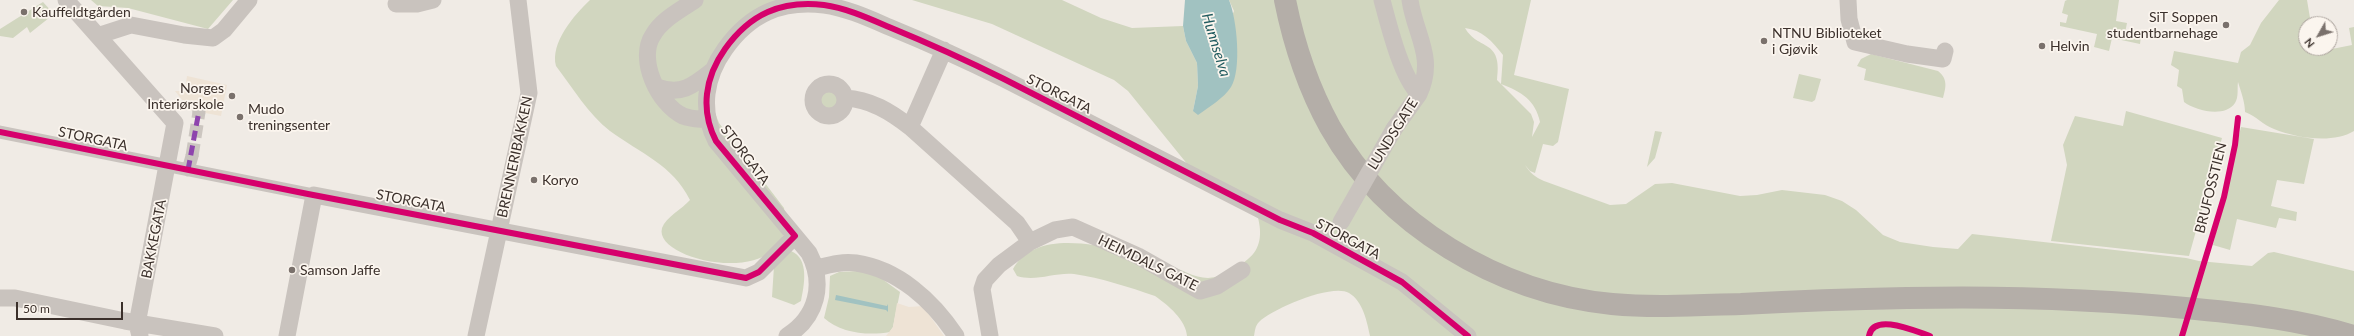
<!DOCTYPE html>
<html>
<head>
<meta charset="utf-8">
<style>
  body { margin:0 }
  #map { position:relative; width:2354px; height:336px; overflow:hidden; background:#f0ebe5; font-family:Lato,sans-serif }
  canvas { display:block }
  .north { position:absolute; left:2298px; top:16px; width:40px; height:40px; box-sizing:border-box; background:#fbf5ee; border:1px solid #aea6a0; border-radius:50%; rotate:231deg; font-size:11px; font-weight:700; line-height:16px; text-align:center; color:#3b302b }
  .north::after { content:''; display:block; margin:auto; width:14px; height:18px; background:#7a716c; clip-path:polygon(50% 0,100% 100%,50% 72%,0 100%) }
  .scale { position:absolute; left:16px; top:302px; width:107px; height:18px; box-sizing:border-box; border:2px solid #3b302b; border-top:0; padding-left:5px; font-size:12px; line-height:14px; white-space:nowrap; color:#3b302b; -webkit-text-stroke:3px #fbf5ee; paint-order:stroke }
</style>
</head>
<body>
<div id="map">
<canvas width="2354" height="336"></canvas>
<div class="north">N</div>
<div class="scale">50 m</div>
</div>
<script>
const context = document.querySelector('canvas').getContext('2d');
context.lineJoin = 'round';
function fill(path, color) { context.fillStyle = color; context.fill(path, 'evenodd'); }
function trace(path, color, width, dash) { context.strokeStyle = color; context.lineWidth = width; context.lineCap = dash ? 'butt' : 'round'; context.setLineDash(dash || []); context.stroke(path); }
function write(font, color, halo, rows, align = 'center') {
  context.font = font + ' Lato,sans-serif'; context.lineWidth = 3.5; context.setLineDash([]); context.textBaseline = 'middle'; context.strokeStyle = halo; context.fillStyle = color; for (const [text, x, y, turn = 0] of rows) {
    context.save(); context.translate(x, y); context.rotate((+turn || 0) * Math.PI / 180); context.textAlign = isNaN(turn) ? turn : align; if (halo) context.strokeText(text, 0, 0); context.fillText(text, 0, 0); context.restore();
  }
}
fill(new Path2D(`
  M91 0H233L208 29 128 8 98 6Z
  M590 0H803L759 21 723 62 712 95 715 113 719 123 784 208C802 293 652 263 662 228 666 217 682 209 690 200 673 165 640 153 610 131 589 115 572 87 556 66 550 43 574 15 590 0Z
  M912 0H1062L1101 18 1132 28 1183 26 1186 41 1197 63 1198 86 1193 111 1234 11 1229 0H1531L1514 75 1569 89 1558 142 1553 146 1543 144 1535 173 1530 171 1525 165C1530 173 1535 177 1544 181L1610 205 1626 204 1655 184 1672 183 1740 196 1757 195 1782 190 1825 195 1842 201 1856 210 1883 235 1900 242 1933 247 1958 249 1972 234 2186 258 2199 261 2252 266 2268 253 2274 252 2354 271V336H1370C1367 322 1363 301 1349 293 1332 283 1272 309 1259 322 1255 326 1255 331 1254 336H1187C1186 320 1168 305 1155 296 1129 287 1101 278 1074 274 1055 272 1036 282 1017 276L1013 269C1040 221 1127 252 1168 265 1181 269 1194 278 1208 278 1224 277 1236 269 1248 259 1261 249 1262 233 1258 218L1188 165 1128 91 1114 80 992 24ZM1465 28C1482 30 1492 41 1503 55L1501 84C1522 92 1535 100 1540 122L1532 137 1534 122 1531 114 1497 80C1503 38 1478 51 1465 28Z
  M2067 0H2119L2116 21 2127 23 2125 33 2141 36 2140 44 2112 38 2109 51 2094 47 2097 34 2060 26V22L2066 23 2068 15 2062 13 2065 1Z
  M2279 0H2307L2311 24H2306V48H2326L2327 50 2352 45 2349 28 2354 27V131C2333 144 2296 138 2274 129 2263 125 2256 116 2245 112 2245 102 2241 92 2238 82 2237 88 2239 97 2235 103 2225 118 2196 111 2184 102L2182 89 2177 86 2179 70 2171 65 2174 51 2238 63 2241 52 2250 45 2261 23Z
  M43 2 54 14 30 33 27 27 13 38 0 36V29Z
  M1871 54 1938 71C1948 79 1946 87 1943 98L1864 80 1866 69 1857 66 1861 59Z
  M1799 74 1821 79 1815 100 1812 102 1793 98Z
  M818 101a10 10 0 1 1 20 0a10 10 0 1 1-20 0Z
  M2126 111 2222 138 2189 256 2051 241 2067 165 2063 145 2075 116 2123 126Z
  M2241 127 2314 139 2304 184 2277 180 2271 206 2297 212 2296 221 2279 218 2276 228 2237 219 2230 250 2213 245Z
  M1655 131 1662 132 1655 158 1647 167Z
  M791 251C810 259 804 286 801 301L794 305 772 297 774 266Z
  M858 271 878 276 900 292 893 327 890 332C868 336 840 333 824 318L829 297 830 276 839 272Z`), '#d1d6bf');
fill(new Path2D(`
  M187 76 227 85 221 116 190 110 175 91H185Z
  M897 303 909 307 923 306 944 336H886L893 327Z`), '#eee3d5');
fill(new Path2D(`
  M1185 0H1229C1237 19 1242 70 1231 87 1224 98 1209 107 1198 115L1193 111 1198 86 1197 63 1186 41 1183 26Z
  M836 295 887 306 888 304V312L886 310 835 300Z`), '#a1c2c1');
trace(new Path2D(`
  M192 156 199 112`), '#ccc6c0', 13, [13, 6]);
trace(new Path2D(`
  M199 111V112
  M0 132 314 195
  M188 170 192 156`), '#c9c3be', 13);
trace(new Path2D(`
  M66 0 175 123 137 324 140 336
  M695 0C681 10 662 19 653 35 637 59 658 104 683 116 691 119 699 119 707 120
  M1382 0C1389 26 1401 76 1419 94L1394 129
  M1410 0C1415 35 1436 57 1419 94
  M1848 0 1849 19 1855 42 1907 54 1943 59 1945 51
  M396 4H417L433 0
  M100 35 131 25 184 35 213 38 224 30 249 0
  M944 50 910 127 1017 223 1030 242
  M813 100a16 16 0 1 1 32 0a16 16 0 1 1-32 0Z
  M657 87C682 96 694 85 713 70
  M845 98C870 99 891 112 910 127
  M817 268C829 265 842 261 856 263 898 269 933 301 956 336
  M0 298H15L125 321 215 336
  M287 336 314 195 746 278 759 272 795 236
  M476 336 529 93 518 0
  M787 336C817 317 825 284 809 253L716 141C700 110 705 77 725 49 750 14 781 0 824 5 846 8 868 18 889 27 928 43 966 60 1004 79 1096 126 1188 173 1280 220L1313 233 1402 282 1468 336
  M990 336 982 289 985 280 999 265 1030 242 1055 230 1073 227 1138 256 1200 291 1217 286 1242 270`), '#c9c3be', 17);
trace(new Path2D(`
  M1285 0C1294 45 1308 87 1330 127 1386 226 1499 293 1612 304 1655 308 1698 305 1741 304 1796 301 1852 299 1907 298 2003 296 2100 299 2196 309 2249 314 2302 320 2353 336`), '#b4aea8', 22);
trace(new Path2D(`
  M1341 222 1394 129`), '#c9c3be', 17);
trace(new Path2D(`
  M188 170 199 111`), '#8e44ad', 5, [10, 5]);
trace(new Path2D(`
  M0 132 308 194 746 278 759 272 795 236 716 141C700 110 705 77 725 49 750 14 781 0 824 5 846 8 868 18 889 27 928 43 966 60 1004 79 1096 126 1188 173 1280 220L1313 233 1402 282 1468 336
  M1869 336C1873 312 1915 331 1930 336
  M2182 336 2224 197 2235 145 2238 118`), '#d6006c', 6);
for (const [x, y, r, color] of [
  [24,12,4,"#7a716c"],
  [2226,25,4,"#7a716c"],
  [1764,41,4,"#7a716c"],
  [2042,46,4,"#7a716c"],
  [232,96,4,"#7a716c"],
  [240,117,4,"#7a716c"],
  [534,180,4,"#7a716c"],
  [292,270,4,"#7a716c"]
]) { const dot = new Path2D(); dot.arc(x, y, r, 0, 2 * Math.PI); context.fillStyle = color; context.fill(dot); trace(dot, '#fbf5ee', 1.5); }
write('14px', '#3b302b', '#fbf5ee', [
  ["Kauffeldtgården",32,12],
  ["SiT Soppen",2218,17,"right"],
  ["studentbarnehage",2218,33,"right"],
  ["NTNU Biblioteket",1772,33],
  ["i Gjøvik",1772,49],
  ["Helvin",2050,46],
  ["Norges",224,88,"right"],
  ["Interiørskole",224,104,"right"],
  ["Mudo",248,109],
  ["treningsenter",248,125],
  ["Koryo",542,180],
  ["Samson Jaffe",300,270]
], 'left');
write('14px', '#3b302b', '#fbf5ee', [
  ["STORGATA",1059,94,27],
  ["LUNDSGATE",1393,134,-58],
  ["STORGATA",93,139,12],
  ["STORGATA",745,155,53],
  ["BRENNERIBAKKEN",515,157,-78],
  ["BRUFOSSTIEN",2211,188,-76],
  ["STORGATA",411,201,11],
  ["BAKKEGATA",154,239,-79],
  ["STORGATA",1348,239,28],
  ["HEIMDALS GATE",1148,263,26]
]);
write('italic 15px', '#1f5a5e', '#fbf5ee', [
  ["Hunnselva",1216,45,73]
]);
</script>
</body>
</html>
